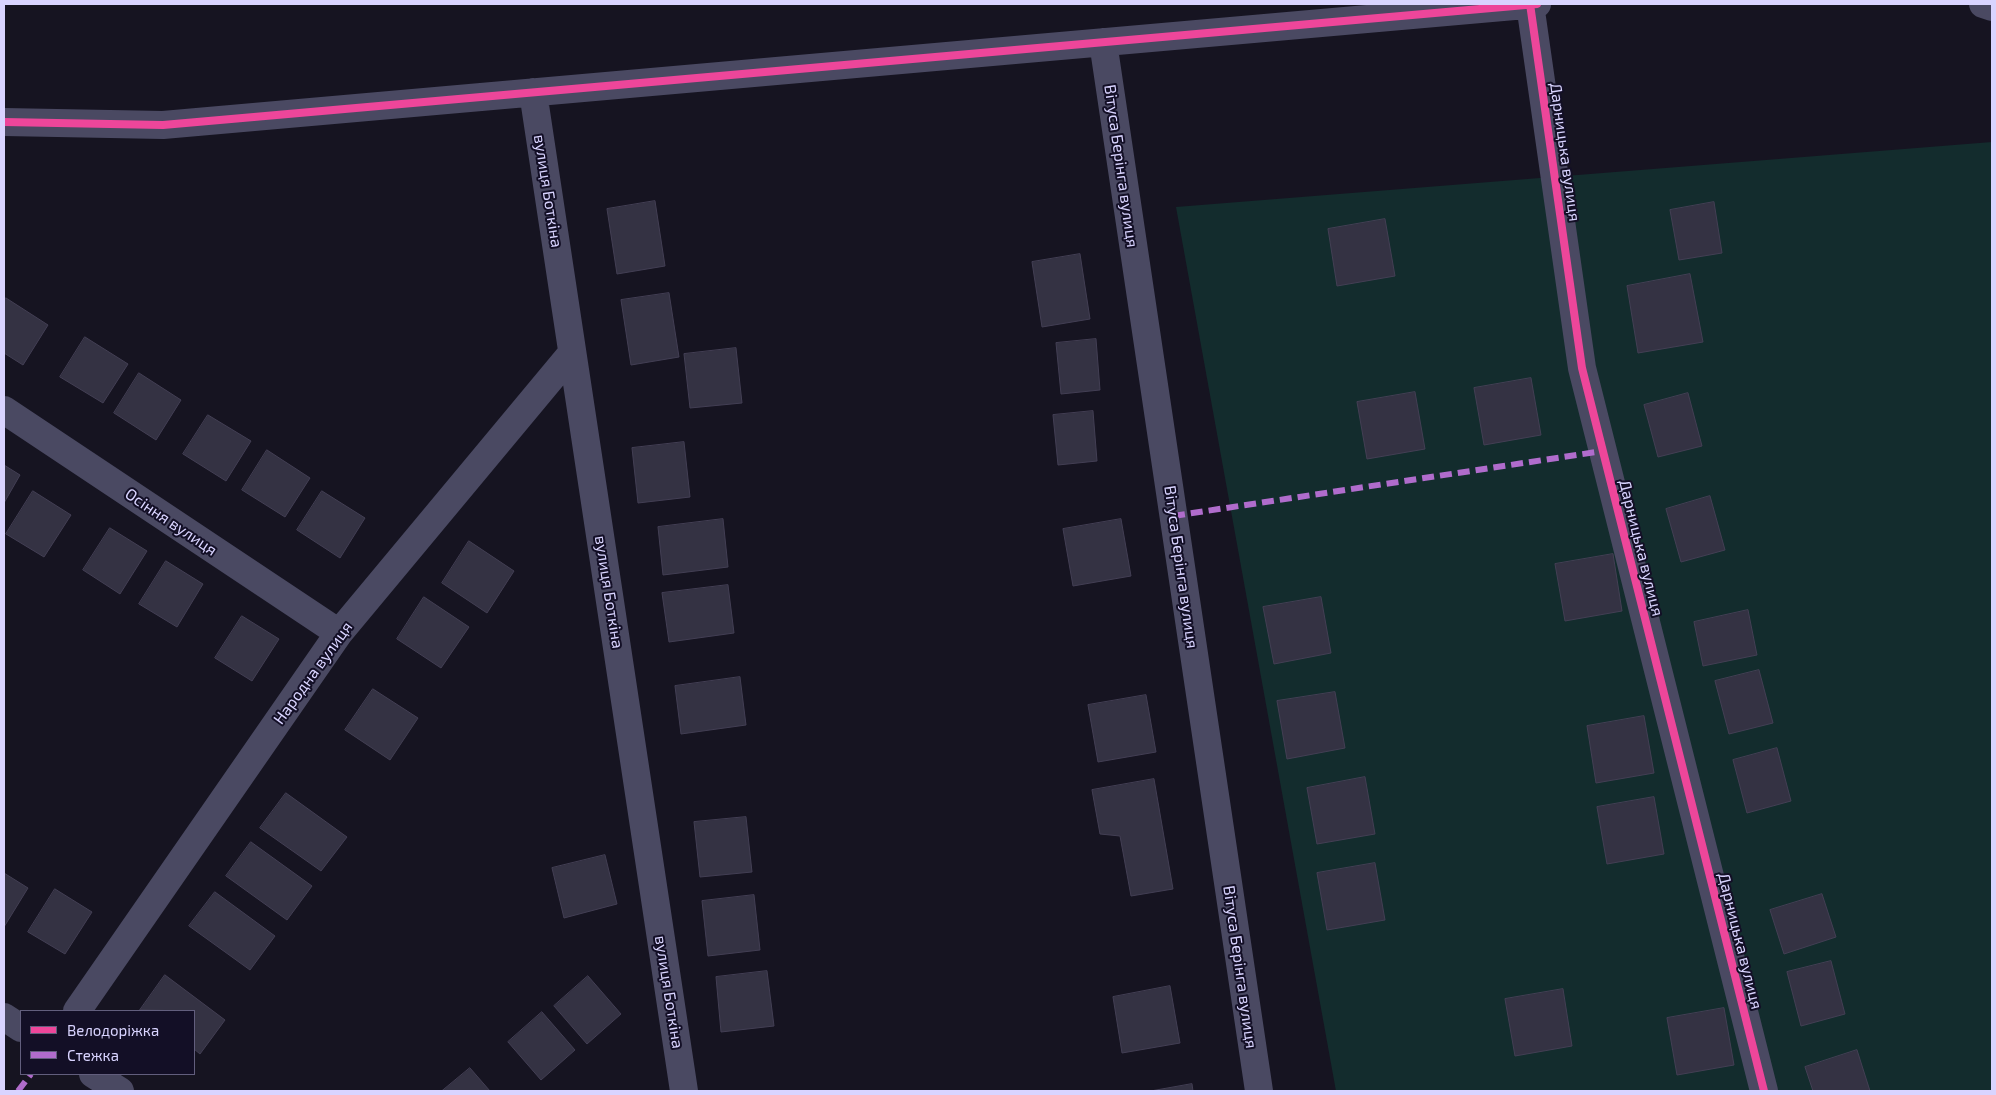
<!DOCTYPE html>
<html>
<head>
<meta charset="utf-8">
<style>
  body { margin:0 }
  #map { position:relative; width:1996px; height:1095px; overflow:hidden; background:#161421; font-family:"Exo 2",sans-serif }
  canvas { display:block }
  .frame { position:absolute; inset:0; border:5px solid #d9d4ff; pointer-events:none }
  .legend { position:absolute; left:20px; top:1010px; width:175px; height:65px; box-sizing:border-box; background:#130f26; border:1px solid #625e7d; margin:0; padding:6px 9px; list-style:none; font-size:15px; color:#d9d4ff }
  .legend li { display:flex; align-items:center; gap:10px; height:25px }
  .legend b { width:25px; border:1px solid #625e7d }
</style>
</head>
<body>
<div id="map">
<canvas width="1996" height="1095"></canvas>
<div class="frame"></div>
<ul class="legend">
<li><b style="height:6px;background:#ed469a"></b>Велодоріжка</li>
<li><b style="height:6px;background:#b06ccc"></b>Стежка</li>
</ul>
</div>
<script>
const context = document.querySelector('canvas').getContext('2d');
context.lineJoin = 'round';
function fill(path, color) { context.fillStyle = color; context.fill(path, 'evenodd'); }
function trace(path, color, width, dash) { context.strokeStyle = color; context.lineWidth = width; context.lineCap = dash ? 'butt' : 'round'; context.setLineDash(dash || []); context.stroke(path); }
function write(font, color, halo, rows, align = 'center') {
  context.font = font + ' "Exo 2",sans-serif'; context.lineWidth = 4; context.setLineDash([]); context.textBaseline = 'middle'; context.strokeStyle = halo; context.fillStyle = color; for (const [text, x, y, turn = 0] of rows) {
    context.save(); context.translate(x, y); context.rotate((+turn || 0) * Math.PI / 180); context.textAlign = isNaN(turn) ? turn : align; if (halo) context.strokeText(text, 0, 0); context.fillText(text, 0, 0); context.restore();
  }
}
fill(new Path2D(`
  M1992 142V1091H1336L1176 207Z`), '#132c2d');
const building = new Path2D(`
  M655 201 665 266 617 274 607 209Z
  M1714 202 1722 253 1679 260 1670 210Z
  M1385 219 1395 276 1337 286 1328 229Z
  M1080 254 1090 319 1042 327 1032 262Z
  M1690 274 1703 342 1638 353 1627 286Z
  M669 293 679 357 631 365 621 300Z
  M6 298 48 325 23 365 4 353V301Z
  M85 337 128 364 103 403 60 377Z
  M1096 339 1100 390 1061 394 1056 343Z
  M736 348 742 403 690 408 684 354Z
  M139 373 181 400 156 440 114 413Z
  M1531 378 1541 435 1484 445 1474 388Z
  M1415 392 1425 449 1367 459 1357 402Z
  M1688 393 1702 446 1658 457 1644 405Z
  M1093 411 1097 461 1058 465 1053 415Z
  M208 415 251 441 226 481 183 454Z
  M684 442 690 497 638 503 632 448Z
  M267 450 310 478 285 517 242 490Z
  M4 465 20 475 4 503Z
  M33 491 71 515 44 557 6 534Z
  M322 491 365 518 340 558 297 530Z
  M1710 496 1725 550 1681 562 1666 509Z
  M723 519 728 567 663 575 658 527Z
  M1121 519 1131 576 1073 586 1063 529Z
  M110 528 147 551 120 594 83 570Z
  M469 541 514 571 487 613 442 583Z
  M1613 554 1622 611 1565 621 1555 564Z
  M166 561 203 584 177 627 139 604Z
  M728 585 734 633 669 642 662 593Z
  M424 597 469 627 441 668 397 639Z
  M1321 597 1331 653 1274 664 1263 607Z
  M1748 610 1757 655 1703 666 1694 622Z
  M242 616 279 639 252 681 215 658Z
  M1759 670 1773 723 1729 734 1715 681Z
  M740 677 746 725 681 734 675 686Z
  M373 689 418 718 390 760 345 730Z
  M1335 692 1345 748 1287 759 1277 701Z
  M1146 695 1156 752 1098 762 1088 705Z
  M1644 716 1654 773 1596 783 1587 726Z
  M1777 748 1791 801 1747 813 1733 760Z
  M1365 777 1375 834 1317 844 1307 788Z
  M1154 779 1173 889 1131 896 1120 836 1100 834 1092 790Z
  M286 793 347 837 321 871 260 828Z
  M1654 797 1664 854 1607 864 1597 807Z
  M746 817 752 872 700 877 694 822Z
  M251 842 312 886 287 920 226 876Z
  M605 855 617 904 564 918 552 868Z
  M1375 863 1385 920 1327 930 1317 873Z
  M4 873 28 888 4 927Z
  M55 889 92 912 65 954 28 932Z
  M215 892 275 936 250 970 189 926Z
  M1822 894 1836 937 1784 954 1770 910Z
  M754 895 760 950 708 956 702 901Z
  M1831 961 1845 1014 1801 1026 1787 972Z
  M767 971 774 1026 721 1032 716 977Z
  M165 975 225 1020 200 1054 194 1049V1011L140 1010Z
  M588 976 621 1014 587 1044 554 1006Z
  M1170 986 1180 1043 1122 1053 1113 997Z
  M1563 989 1572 1046 1515 1056 1505 999Z
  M1724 1008 1734 1065 1677 1075 1667 1018Z
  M542 1012 575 1050 541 1080 508 1042Z
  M1857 1050 1870 1091H1813L1805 1067Z
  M470 1068 490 1091H442Z
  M1192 1084 1193 1091H1151Z`);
fill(building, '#343243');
trace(building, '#433f54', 1);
trace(new Path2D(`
  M1530 4 1582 368 1764 1091
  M1983 4 1992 7
  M1103 42 1259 1091
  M533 92 684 1091
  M4 122 163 125 1537 4
  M4 410 339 633
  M77 1011 339 633 572 353
  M4 1017 21 1028
  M93 1074 120 1091`), '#4a4962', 28);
trace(new Path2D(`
  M1173 516 1603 451
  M18 1091 31 1074`), '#b06ccc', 6, [12, 6]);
trace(new Path2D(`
  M1530 4 1582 368 1764 1091
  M4 122 163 125 1537 4`), '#ed469a', 8);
write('16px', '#d9d4ff', '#130f26', [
  ["Дарницька вулиця",1565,152,82],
  ["Вітуса Берінга вулиця",1121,166,82],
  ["вулиця Боткіна",548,191,81],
  ["Осіння вулиця",171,522,34],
  ["Дарницька вулиця",1641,548,76],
  ["Вітуса Берінга вулиця",1181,567,82],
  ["вулиця Боткіна",609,592,81],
  ["Народна вулиця",313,673,-54],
  ["Дарницька вулиця",1740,941,76],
  ["Вітуса Берінга вулиця",1240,967,82],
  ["вулиця Боткіна",669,992,81]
]);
</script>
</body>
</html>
